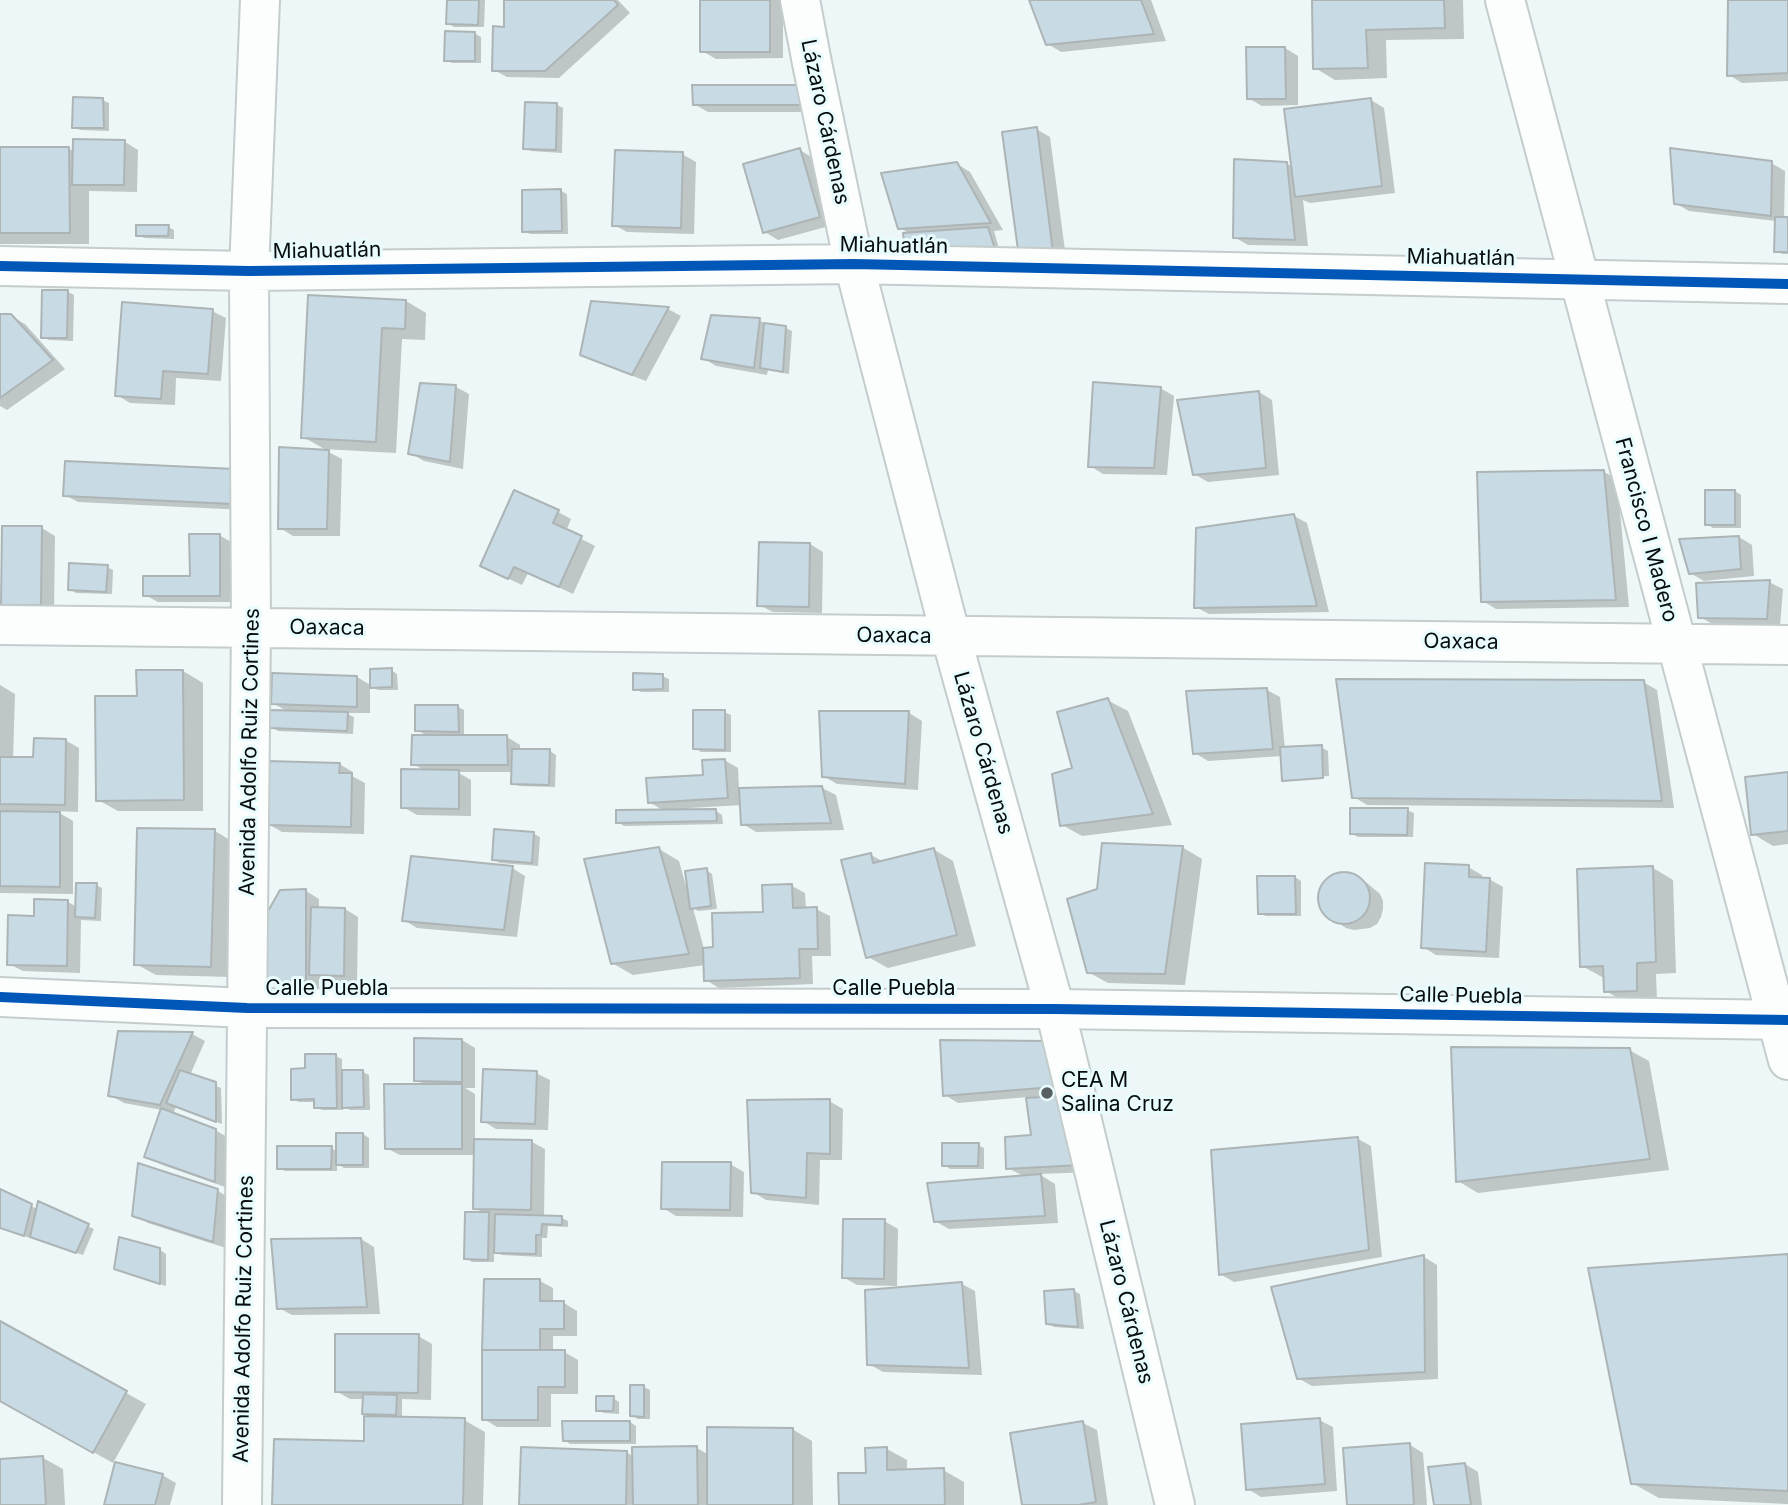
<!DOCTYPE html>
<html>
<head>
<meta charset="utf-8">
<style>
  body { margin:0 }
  canvas { display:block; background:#edf7f8 }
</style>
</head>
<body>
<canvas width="1788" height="1505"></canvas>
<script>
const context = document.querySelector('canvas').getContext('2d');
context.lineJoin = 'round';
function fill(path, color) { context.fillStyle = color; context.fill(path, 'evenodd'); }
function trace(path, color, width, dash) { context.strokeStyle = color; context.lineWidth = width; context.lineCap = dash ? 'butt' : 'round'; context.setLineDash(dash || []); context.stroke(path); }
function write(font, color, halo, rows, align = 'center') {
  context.font = font + ' Inter,sans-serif'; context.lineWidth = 6; context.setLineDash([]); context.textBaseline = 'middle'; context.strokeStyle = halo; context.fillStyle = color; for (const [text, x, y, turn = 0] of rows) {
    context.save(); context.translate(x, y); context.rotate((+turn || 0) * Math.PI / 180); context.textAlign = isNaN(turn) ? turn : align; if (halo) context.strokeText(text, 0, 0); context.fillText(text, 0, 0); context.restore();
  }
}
fill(new Path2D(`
  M449 0H485L484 27H454L448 23Z
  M506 0H618L630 13 559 78 507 77 494 70 506 28Z
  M702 0H783V58L716 59 702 51Z
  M1031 0H1151L1166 41 1061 52 1048 44Z
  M1314 0H1463L1464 39 1386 40 1387 78 1335 80 1315 68Z
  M1730 0H1788V81L1742 83 1729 75Z
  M474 33 481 37V63H452L446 60Z
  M1285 48 1298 56V105L1262 106 1248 98Z
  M801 86 814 112H708L694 104Z
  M102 100 109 103V131L80 130 73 127Z
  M1371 100 1384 108 1395 193 1310 203 1303 200 1308 246 1248 245 1234 237 1287 164 1293 167Z
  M557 105 563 108 562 153 531 151 525 148Z
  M1036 129 1050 137 1066 258 1033 257Z
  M125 142 138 150 137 192 89 191V244H0V149H69L75 152Z
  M800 150 813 158 833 225 778 240 765 232Z
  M682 154 696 162 694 234 627 232 614 225Z
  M1771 163 1785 171 1784 219H1788V254H1782L1776 251V221L1689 211 1675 203Z
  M957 164 970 172 1003 230 994 231 1000 252 910 234 900 228Z
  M561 191 567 194 568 234H530L524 231Z
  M168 227 174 230V239L144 238 138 235Z
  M68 292 74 295 73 341 49 340 43 337Z
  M309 297 406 301 426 313 425 340 402 339 396 453 323 449 342 459 340 536H293L280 528 328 451 303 437Z
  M592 303 668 309 681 316 646 381 596 362 582 355Z
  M212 311 226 318 221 381 176 378 175 405 130 403 117 395Z
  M0 315 11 316 25 324 65 369 7 410 0 406Z
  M759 320 769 326 786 328 792 331 789 374 768 370 767 375 716 366 703 358Z
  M422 385 456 387 469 394 463 469 424 461 410 453Z
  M1160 388 1174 396 1167 475 1103 474 1090 466Z
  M1259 392 1272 400 1279 475 1208 482 1194 474Z
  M1604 472 1617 479 1629 607 1496 609 1483 601Z
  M248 479 246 510 78 502 65 495Z
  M1735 491 1741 495V528H1713L1707 524Z
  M558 512 571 519 566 531 595 546 573 594 528 573 522 585 482 566Z
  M1294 516 1307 523 1329 612 1209 614 1196 607Z
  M42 528 55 536 54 612 17 611 3 604Z
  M219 535 233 543V602H158L145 595 192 578Z
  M1739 537 1752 545 1754 576 1704 581 1690 573Z
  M810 544 823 552 822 613 773 612 759 605Z
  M107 567 113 570 112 594 76 593 70 589Z
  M1769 582 1783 589 1780 626 1714 625 1700 617Z
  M391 670 397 674 398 690H378L370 686V713H345L354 717 353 734 278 731 272 727 288 712 273 703 357 677 372 686Z
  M183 671 203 683V811H118L98 800 138 697Z
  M662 676 669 679V692H641L635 688Z
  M1643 682 1657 690 1674 808 1367 805 1354 797Z
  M0 685 15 694 13 759H35L65 740 79 748 78 812 56 811 73 821V894L0 893Z
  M1267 690 1280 697 1285 749 1321 747 1328 751 1329 776 1287 779V782L1283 780 1282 756 1208 761 1195 753Z
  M1107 700 1128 711 1172 825 1082 836 1062 825 1075 769Z
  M458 707 464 710V737H507L520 745V751H550L556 755 555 787 519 786 513 783V772H457L471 780V816L417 815 403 807 426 771 413 764 429 737 417 730Z
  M724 712 731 715V752H701L695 748Z
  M821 713H909L922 721 918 790 837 784 823 776Z
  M724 760 738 768 739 790 822 788 836 795 844 830 756 832 743 824 742 805 689 808V811H716L722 815 723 824 624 826 618 822 666 812 649 802 705 776Z
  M339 764 353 772 352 776 365 783 364 834 282 832 268 824Z
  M1788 774V844L1773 846 1753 834Z
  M1407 810 1414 813 1413 837H1358L1351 833Z
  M215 831 235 843 231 977 156 975 136 964Z
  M534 834 540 837 538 866 500 863 493 859Z
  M1182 847 1202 859 1185 985 1108 983 1088 972 1099 890Z
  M659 849 679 861 686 886 706 870 712 874 717 909 698 911 693 908 704 949H714L765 913 792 886 805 893 806 909H816L830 916 831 956H812L813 984 719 988 706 980 705 965 633 975 612 963Z
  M933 849 953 861 976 946 888 968 868 957 871 855 884 862Z
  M1468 867 1482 875V879H1489L1503 887 1499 958 1436 955 1423 947Z
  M512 868 525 876 517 937 417 928 404 920Z
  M1653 868 1673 880 1676 973 1656 974 1657 1002 1626 1003 1606 991 1605 977H1602L1582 966Z
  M1344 873 1352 875 1367 883 1380 894 1383 901V909L1381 917 1377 924 1370 928 1354 930 1346 928 1325 914 1321 907 1319 899 1320 892 1329 878Z
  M1295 877 1301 881V916H1266L1259 913Z
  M96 885 102 888 101 921 81 920 80 973 23 971 9 964 36 917 68 902 77 907Z
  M306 891 319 899V909H345L358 917 357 983 325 982 319 979V988H282L269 981Z
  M192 1034 205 1041 190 1075 221 1088 222 1124 176 1107 173 1114 215 1130 229 1138 228 1188 160 1164 146 1156 162 1110 124 1103 110 1095Z
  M462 1040 475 1048V1088H465L475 1094V1141L532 1142 545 1149 544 1217 562 1218 568 1221V1227L548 1226 547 1238H542V1257L502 1255 494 1251V1262H472L466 1258 485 1214 475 1208V1155H400L386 1148 427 1086 416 1080Z
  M942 1042 1078 1093 1053 1095 1070 1105 1092 1172 1039 1174 1055 1184 1058 1223 949 1229 935 1221 1025 1177 1008 1168 1033 1136 1028 1097 958 1103 945 1095Z
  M1629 1050 1649 1061 1669 1170 1478 1193 1458 1181Z
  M335 1056 342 1059V1072H363L369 1075 370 1110H350L343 1106V1110H322L316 1107V1102H299L293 1099 307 1070Z
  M536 1073 550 1080 548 1130 496 1129 483 1121Z
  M829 1101 843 1109 842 1160H820L819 1205 766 1200 753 1192Z
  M363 1134 369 1138V1168H344L337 1164V1171H285L279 1168 331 1148 338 1152Z
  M1358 1139 1371 1146 1382 1257 1234 1282 1220 1274Z
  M978 1145 984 1148V1169H950L944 1165Z
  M730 1164 744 1172 743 1217 676 1216 663 1208Z
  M218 1191 231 1199 226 1248 148 1223 134 1215Z
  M0 1194 38 1209 39 1204 94 1229 83 1255 39 1240 31 1235 30 1238 0 1228Z
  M884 1221 898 1229 897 1286 857 1285 843 1277Z
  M361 1239 374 1247 380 1314 292 1315 279 1308Z
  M160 1250 166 1254V1286L123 1272 116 1268Z
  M1788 1256V1504L1659 1498 1632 1483Z
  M1424 1257 1437 1265 1438 1379 1312 1386 1298 1378Z
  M540 1281 553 1288V1303H564L577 1311V1336H553V1352H564L578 1360V1394H551V1427H497L484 1419Z
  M962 1284 975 1291 982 1375 883 1372 869 1364Z
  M1074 1291 1080 1294 1084 1329 1054 1327 1048 1323Z
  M0 1323 146 1404 113 1463 0 1400Z
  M418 1336 432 1344 431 1400 402 1399V1419L464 1420 485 1432 483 1505H274L366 1443 372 1418 364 1413V1399H350L336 1391Z
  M632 1387H644L650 1390V1419H638L631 1415Z
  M613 1398 619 1402V1414L604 1413 598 1410Z
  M1319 1420 1333 1427 1337 1491 1261 1497 1248 1489Z
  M630 1422 636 1426V1444H570L564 1440Z
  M1083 1423 1097 1430 1108 1505H1024Z
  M792 1429 812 1441 813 1505H521L626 1452 634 1457 697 1448 709 1455Z
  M1410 1445 1423 1453 1427 1505H1348Z
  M887 1449 907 1460V1471L943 1470 964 1482V1505H840L868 1474Z
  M43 1458 63 1469 65 1505H0V1461Z
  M114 1463 162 1475 176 1483 170 1505H106L116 1464Z
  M1465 1464 1478 1472 1482 1505H1435Z`), '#0003');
const building = new Path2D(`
  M447 0H479L478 25 446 24Z
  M504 0H614L618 5 545 71H492L493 26 504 27Z
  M700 0H770V52H700Z
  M1029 0H1141L1154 34 1046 45Z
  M1312 0H1444L1445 28 1366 30 1368 68 1313 69Z
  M1728 0H1788V73L1727 76Z
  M445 31 475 32V61H444Z
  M1246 47H1285L1286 99H1247Z
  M692 85H801V105H693Z
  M73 97 103 98 104 128H72Z
  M1371 98 1382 186 1295 197 1284 109Z
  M525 102 557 103 556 150 523 149Z
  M1037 127 1053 252 1018 250 1002 132Z
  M73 139 125 140 124 185H72Z
  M0 147H69L70 233H0Z
  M800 148 820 217 763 233 743 164Z
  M1670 148 1772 161 1771 216 1674 204Z
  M615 150 683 152 681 228 612 226Z
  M1234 159 1287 162 1295 240 1233 238Z
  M957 162 991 223 898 229 881 173Z
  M561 189 562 231 522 232V190Z
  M1775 217H1788V252H1774Z
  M136 225H169L168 236H136Z
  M988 227 995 249 905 250 903 233Z
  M42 290H68L67 338H41Z
  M308 295 406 300 405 329 382 328 376 442 301 438Z
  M591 301 669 307 632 375 580 355Z
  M122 302 213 309 208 374 163 371 161 399 115 396Z
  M0 314H11L53 360 0 398Z
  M711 315 760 318 754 368 701 359Z
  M764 323 786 326 783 372 760 368Z
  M1093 382 1161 387 1154 468 1088 467Z
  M420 383 456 385 450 462 408 454Z
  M1259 391 1266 468 1193 475 1177 400Z
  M279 447 329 450 327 529H278Z
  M65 461 235 469 233 504 63 496Z
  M1604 470 1616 600 1481 602 1477 472Z
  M514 490 559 510 553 523 582 536 559 587 514 567 508 579 480 566Z
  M1705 490H1735V525H1705Z
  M1294 514 1317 606 1194 608 1196 528Z
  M2 526H42L41 605H1Z
  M189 534H220V596H143V576H190Z
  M1739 536 1741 569 1689 574 1679 539Z
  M759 542 810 543 809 607 757 606Z
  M69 563 108 565 106 592 68 590Z
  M1770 580 1767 619 1698 618 1696 583Z
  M392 668V687L370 688V669Z
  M136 670H183L184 800 96 801 95 696H137Z
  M272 673 357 676V707L271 704Z
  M633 673 663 674V689L633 690Z
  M1336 679 1644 680 1662 801 1352 798Z
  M1267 688 1273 749 1193 754 1186 691Z
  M1108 698 1153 814 1060 826 1052 774 1072 768 1057 712Z
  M415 705H458L459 732 415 731Z
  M270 710 348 712 347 731 270 728Z
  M693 710H725V750L693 749Z
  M819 711H909L905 784 822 777Z
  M412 735H507L508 765H411Z
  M34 738 66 739 65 805 0 804V757H33Z
  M1322 745 1323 778 1282 781 1280 747Z
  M512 749H550L549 785 511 784Z
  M725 759 728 798 648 803 646 778 703 775 702 760Z
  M267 761 340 763 339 773H352L351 827 266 825Z
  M401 769 459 770V809L401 808Z
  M1788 772V831L1751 835 1745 777Z
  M822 786 831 823 741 825 739 788Z
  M1350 808H1408L1407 835 1350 834Z
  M716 809 717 821 616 823V810Z
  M0 811 60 812V887L0 886Z
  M137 828 215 829 211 967 134 965Z
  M494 829 534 832 532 863 492 860Z
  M1102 843 1183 846 1165 974 1087 973 1067 899 1097 889Z
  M659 847 689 954 611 964 584 859Z
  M934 848 957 935 866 958 841 860 871 853 873 863Z
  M411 856 513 866 504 930 402 921Z
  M1425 863 1469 865V877L1490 878 1486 952 1421 948Z
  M1653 866 1656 962 1637 963V991L1604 992 1603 966 1580 967 1577 869Z
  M707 868 711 906 690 909 685 871Z
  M1318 898a26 26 0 1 1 52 0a26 26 0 1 1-52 0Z
  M1257 876H1295L1296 914H1258Z
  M76 883H97L95 918 75 917Z
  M792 884 793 908 817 907 818 949H799L800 978 704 981 703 948 713 947 712 913 763 912 762 885Z
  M306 889V981L267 982V913L280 890Z
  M34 899 68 900 67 966 7 965 8 915 34 916Z
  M311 907 345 908 344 976 309 975Z
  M118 1031 193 1032 160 1105 108 1096Z
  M414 1038 462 1039V1082L414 1081Z
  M940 1040 1047 1041 1065 1086 943 1096Z
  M1451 1047 1630 1048 1650 1159 1456 1182Z
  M305 1054H336L337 1108H314V1099L291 1100V1069L305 1068Z
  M483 1069 537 1071 535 1124 481 1122Z
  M180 1070 216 1082V1122L166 1103Z
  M342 1070H363L364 1107 342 1108Z
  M384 1084H462V1149H385Z
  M1057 1096 1080 1165 1006 1169 1005 1137 1031 1135 1026 1098Z
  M830 1099V1154L807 1153 806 1198 751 1193 747 1100Z
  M161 1108 216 1129 215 1182 144 1157Z
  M336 1133H363V1165H336Z
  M1358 1137 1369 1250 1219 1275 1211 1150Z
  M474 1139 532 1140 531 1210 473 1209Z
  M942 1143H979L978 1166H942Z
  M277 1146H332L331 1169H277Z
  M662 1162H731L730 1210 661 1209Z
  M138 1163 218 1189 213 1242 132 1216Z
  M1041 1174 1045 1216 934 1222 927 1183Z
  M0 1189 32 1204 24 1236 0 1228Z
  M38 1201 89 1224 76 1253 30 1237Z
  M465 1212H489L488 1260 464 1259Z
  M495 1214 562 1216V1225L542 1224 541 1235H536V1254L494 1253Z
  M843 1219H885L884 1279 842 1278Z
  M119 1237 160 1248V1284L114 1269Z
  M361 1238 367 1307 277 1309 271 1239Z
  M1788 1254V1491L1631 1484 1588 1268Z
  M1424 1255 1425 1372 1297 1379 1271 1287Z
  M484 1279H540V1301H564V1329H540V1350H482Z
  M962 1282 969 1368 867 1365 865 1290Z
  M1074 1289 1078 1327 1046 1324 1044 1291Z
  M0 1321 127 1391 93 1453 0 1401Z
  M335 1334H419L418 1393 335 1392Z
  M482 1350H565V1387H538V1420H482Z
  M630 1385H644V1417L630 1416Z
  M363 1394 397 1395 396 1415 362 1414Z
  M596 1396H614L613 1411H596Z
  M364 1416 465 1418 463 1505H272L274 1439 364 1441Z
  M1320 1418 1325 1484 1246 1490 1241 1424Z
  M562 1421H630V1441H563Z
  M1083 1421 1096 1502 1078 1505H1022L1010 1433Z
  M707 1427 793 1428V1505H707Z
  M1410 1443 1414 1505H1347L1343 1448Z
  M697 1446 698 1505H633L632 1447Z
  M521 1447 627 1451 626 1505H519Z
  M887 1447V1470L944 1468 945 1505H839L838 1473H866L865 1448Z
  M43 1456 46 1505H0V1459Z
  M115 1462 163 1474 155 1505H104Z
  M1465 1463 1471 1505H1434L1428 1467Z`);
fill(building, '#c8dae3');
trace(building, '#adb4b6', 2);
const street = new Path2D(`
  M800 0 812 63 854 264 951 637 1055 1009 1175 1505
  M1505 0 1788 1060
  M0 266 249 271 854 264 1788 284
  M0 625C596 628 1192 643 1788 645
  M242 1505 251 626 249 271 260 0`);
const secondary = new Path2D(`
  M0 997 247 1008 1055 1009 1788 1020`);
trace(street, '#c4cccc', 42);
trace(secondary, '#c4cccc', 42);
trace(street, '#fcfefe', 38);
trace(secondary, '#fcfefe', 38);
trace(new Path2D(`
  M0 266 249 271 854 264 1788 284
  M0 997 247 1008 1055 1009 1788 1020`), '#0057b8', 10);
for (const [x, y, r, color] of [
  [1047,1093,7,"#585f60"]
]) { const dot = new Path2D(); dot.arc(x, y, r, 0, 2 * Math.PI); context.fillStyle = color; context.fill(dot); trace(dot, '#e8fbfd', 2.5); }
write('21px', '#070d0e', '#e8fbfd', [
  ["Lázaro Cárdenas",825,122,78],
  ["Miahuatlán",894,246,1],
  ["Miahuatlán",327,251,-1],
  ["Miahuatlán",1461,258,1],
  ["Francisco I Madero",1646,530,75],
  ["Oaxaca",327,628,1],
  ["Oaxaca",894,636,1],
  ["Oaxaca",1461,642,1],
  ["Avenida Adolfo Ruiz Cortines",250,752,-89],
  ["Lázaro Cárdenas",983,753,74],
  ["Calle Puebla",327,989],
  ["Calle Puebla",894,989],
  ["Calle Puebla",1461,996,1],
  ["Lázaro Cárdenas",1126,1302,76],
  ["Avenida Adolfo Ruiz Cortines",244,1319,-89]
]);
write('21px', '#070d0e', '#e8fbfd', [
  ["CEA M",1061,1081],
  ["Salina Cruz",1061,1105]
], 'left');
</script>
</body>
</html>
